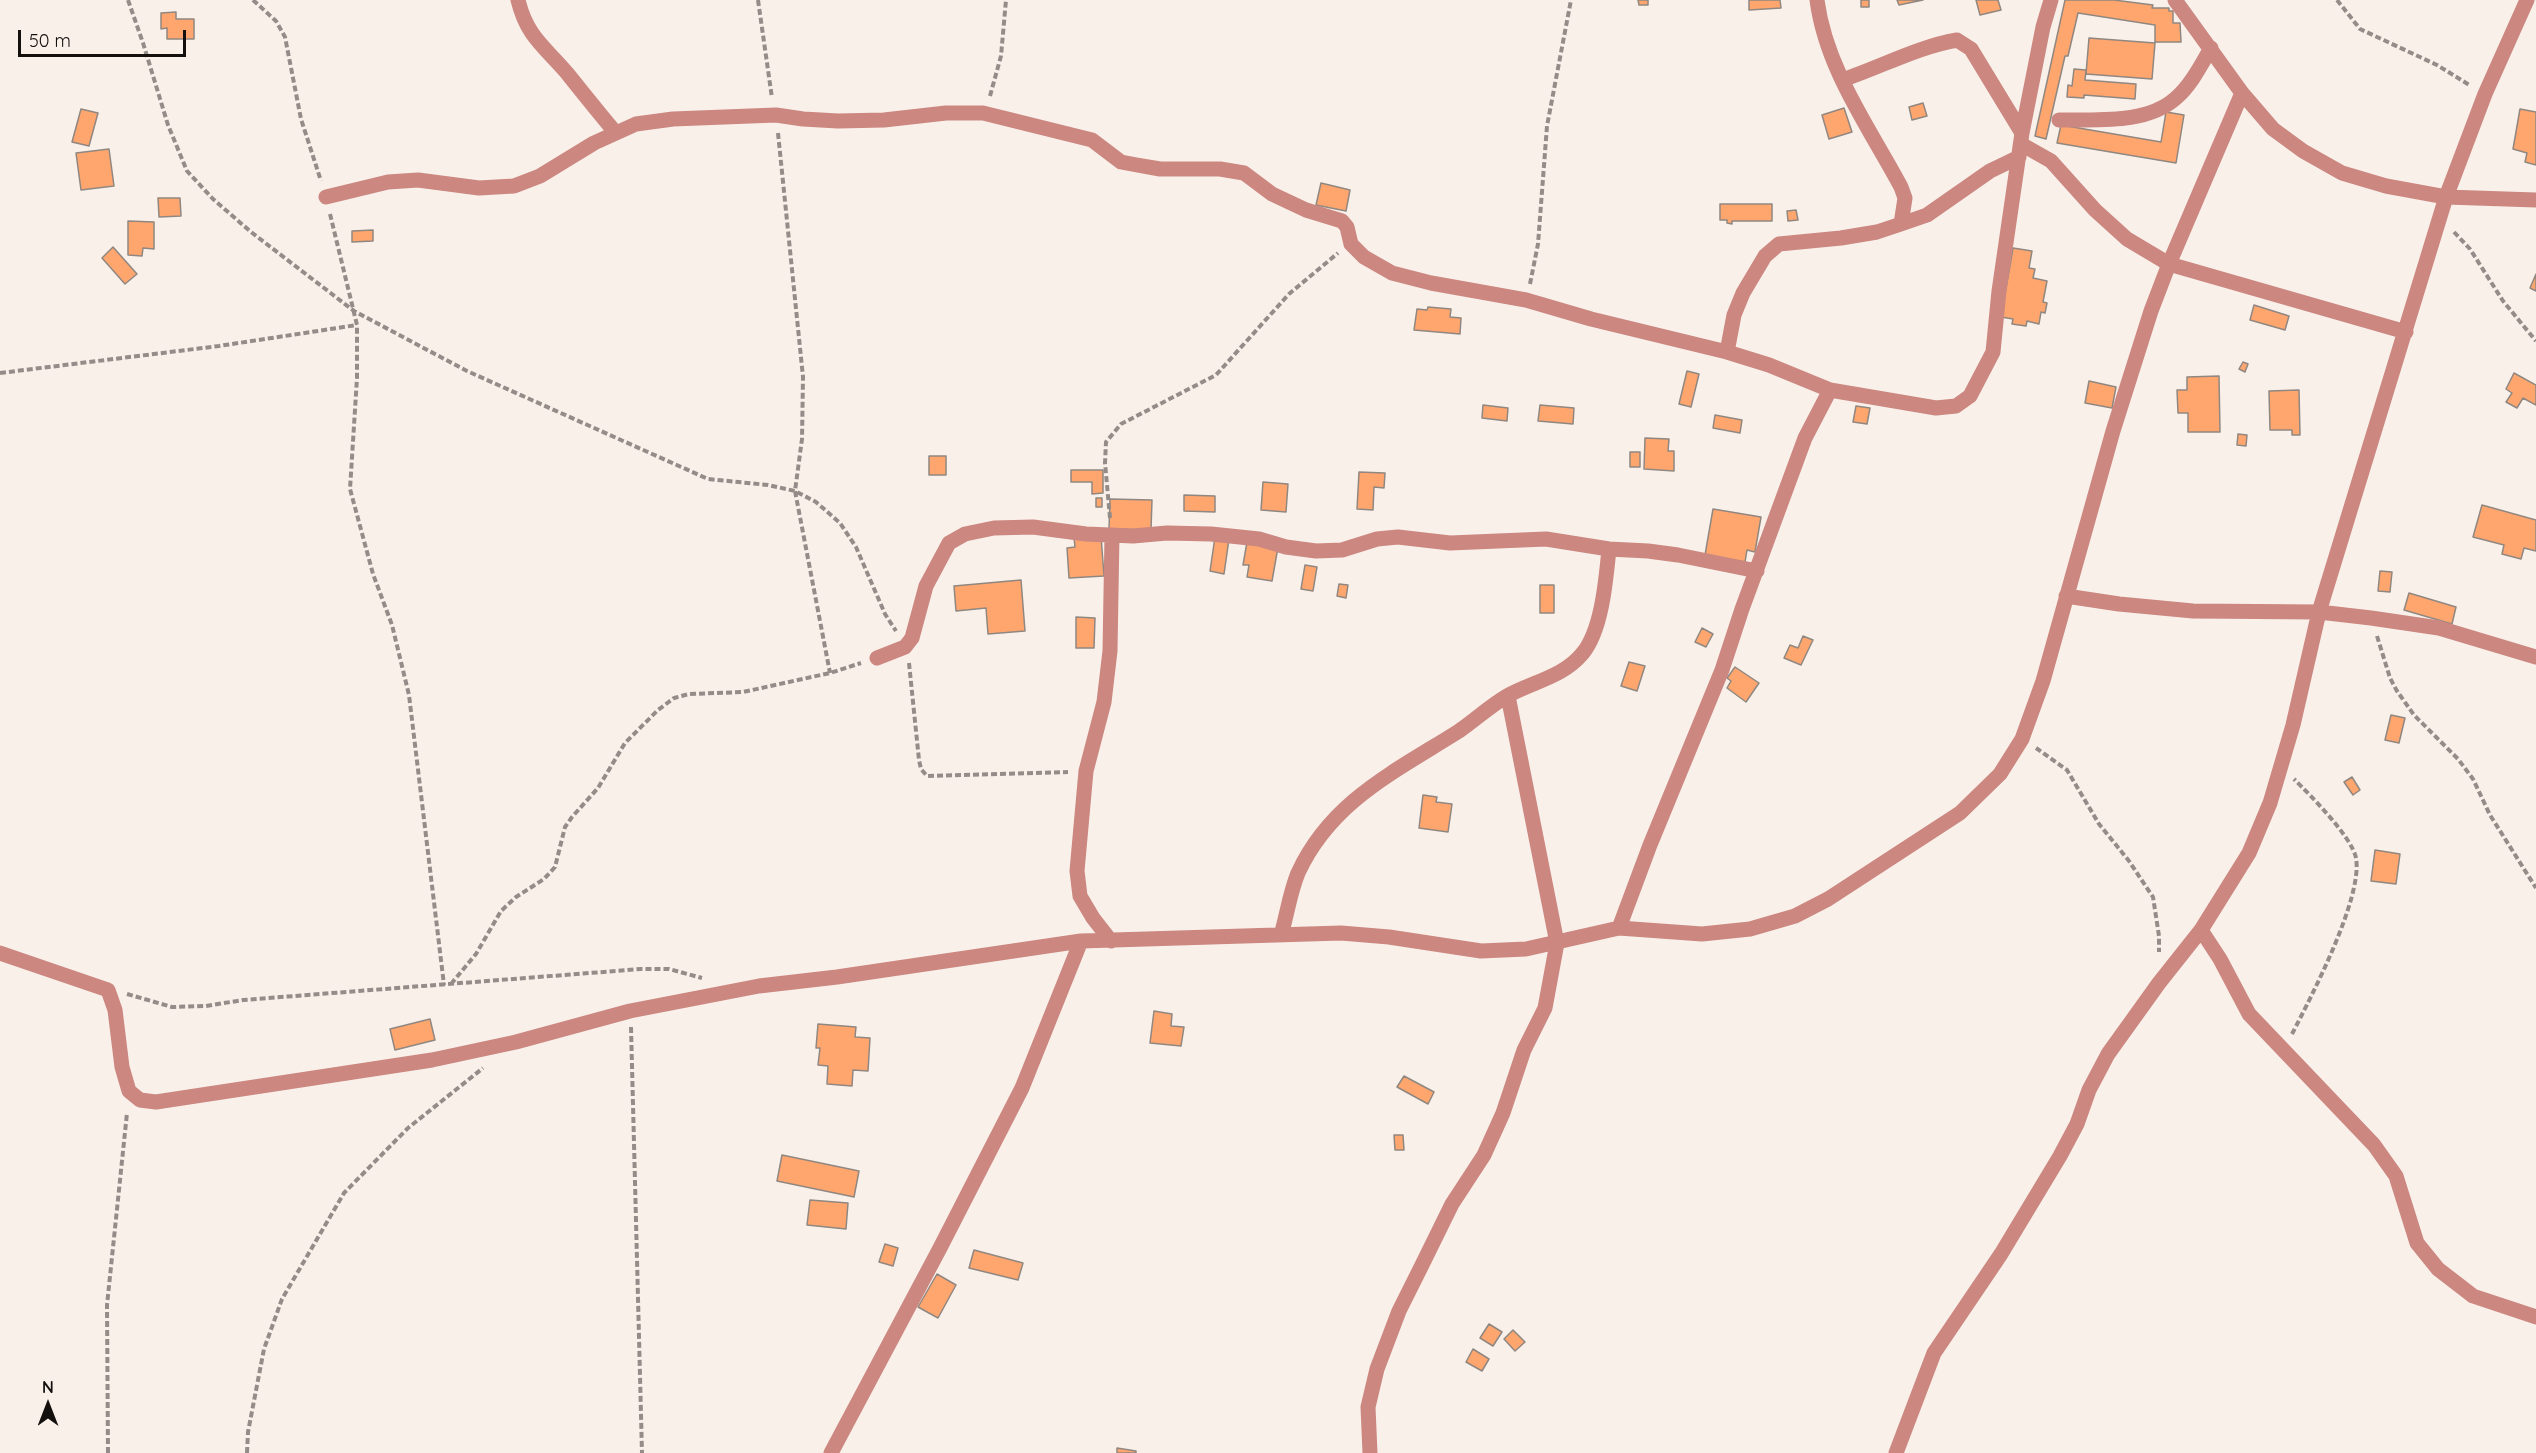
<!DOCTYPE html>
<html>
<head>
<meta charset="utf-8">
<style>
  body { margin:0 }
  #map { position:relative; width:2536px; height:1453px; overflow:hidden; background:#faf0ea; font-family:Quicksand,sans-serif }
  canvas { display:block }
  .north { position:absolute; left:18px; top:1375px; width:60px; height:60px; -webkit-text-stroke:4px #faf0ea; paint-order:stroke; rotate:0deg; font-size:16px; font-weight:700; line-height:24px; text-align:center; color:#14100e }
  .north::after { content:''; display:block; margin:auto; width:21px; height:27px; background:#14100e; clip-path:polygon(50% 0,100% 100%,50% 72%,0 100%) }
  .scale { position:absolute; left:18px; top:30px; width:168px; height:27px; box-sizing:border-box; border:3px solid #14100e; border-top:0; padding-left:8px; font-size:18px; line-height:21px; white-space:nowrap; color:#14100e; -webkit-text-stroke:4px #faf0ea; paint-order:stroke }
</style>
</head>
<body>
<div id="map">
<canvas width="2536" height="1453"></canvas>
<div class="north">N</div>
<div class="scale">50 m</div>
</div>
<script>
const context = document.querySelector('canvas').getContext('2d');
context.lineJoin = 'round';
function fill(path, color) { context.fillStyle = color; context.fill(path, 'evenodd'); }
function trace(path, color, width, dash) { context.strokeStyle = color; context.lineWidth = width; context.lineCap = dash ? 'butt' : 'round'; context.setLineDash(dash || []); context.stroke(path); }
const building = new Path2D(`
  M1638 0H1648V5H1639Z
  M1749 0H1780L1781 8 1749 10Z
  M1861 0H1869V7H1861Z
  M1897 0H1923L1899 5Z
  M1976 0H1998L2001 10 1980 15Z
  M2065 0H2114L2153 5 2152 8H2169V11H2173V23H2180L2181 42H2155V25L2078 13 2068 56H2065L2046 139 2035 136Z
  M176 12V19H194V39H167V28L161 29V13Z
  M2089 38 2155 43 2152 79 2086 74Z
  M2074 69 2086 70 2085 80 2136 84 2135 99 2084 95V98L2067 97 2068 85 2072 86Z
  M1923 103 1927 116 1912 120 1909 107Z
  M1844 108 1852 132 1829 139 1822 115Z
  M81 109 98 113 89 146 72 142Z
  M2520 109 2536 112V165L2525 162 2527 153 2513 149Z
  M2166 112 2184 115 2176 163 2057 143 2061 125 2161 142Z
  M109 149 114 186 81 190 76 153Z
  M1321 183 1350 190 1346 211 1316 205Z
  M158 198H180L181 216 159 217Z
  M1720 204H1772V221H1732V224L1727 223V220H1720Z
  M1796 210 1798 220 1788 221 1787 211Z
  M128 221 154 222V249L143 248 142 256 128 255Z
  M373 230V241L352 242V231Z
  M113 247 137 274 125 284 102 258Z
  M2013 248 2032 251 2029 268 2035 269 2033 278 2047 281 2043 302 2047 303 2045 313 2041 312 2039 324 2027 321 2026 326 2012 324 2013 319 2001 317Z
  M2536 274V291L2530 288Z
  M2254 305 2289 316 2285 330 2250 320Z
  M1428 307 1451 309 1450 317 1461 318 1460 334 1414 330 1417 309 1427 310Z
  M2243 362 2248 364 2245 372 2239 369Z
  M1687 371 1699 374 1691 407 1679 404Z
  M2514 373 2536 385V405L2523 398 2517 408 2506 402 2512 393 2506 389Z
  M2219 376 2220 432H2188V413H2178L2177 390H2187V377Z
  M2089 381 2116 387 2112 408 2085 403Z
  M2299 390 2300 435H2292V430H2270L2269 391Z
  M1483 405 1508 408 1507 421 1482 418Z
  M1540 405 1574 408 1573 424 1538 421Z
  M1856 406 1870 408 1867 424 1853 422Z
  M1715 415 1742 420 1740 433 1713 428Z
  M2238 434 2247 435 2246 446 2237 445Z
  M1645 438 1669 439 1668 451H1674V471L1644 469Z
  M1630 452H1640V467H1630Z
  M929 456H946V475H929Z
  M1071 470H1103V493L1092 494V482H1071Z
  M1359 472 1385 473 1384 488 1374 487 1373 510 1357 509Z
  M1263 482 1288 484 1286 512 1261 510Z
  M1184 495 1215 496V512L1184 511Z
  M1096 498H1102V507H1096Z
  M1110 499 1152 500 1151 530 1109 529Z
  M2482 505 2536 520V551L2524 548 2521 559 2502 554 2504 545 2473 537Z
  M1713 509 1761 517 1755 552 1747 550 1745 562 1705 555Z
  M1101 536 1104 576 1069 578 1067 548 1075 547 1074 538Z
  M1215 537 1229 539 1224 574 1210 571Z
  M1247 542 1278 547 1272 581 1247 577 1249 565H1243Z
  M1305 565 1317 567 1313 591 1301 589Z
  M2380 571 2392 572 2390 592 2378 591Z
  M1021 580 1025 631 988 634 986 608 956 611 954 586Z
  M1339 584 1348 585 1346 598 1337 596Z
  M1540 585H1554V613H1540Z
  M2409 593 2456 607 2452 624 2404 610Z
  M1076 617 1095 618 1094 648H1076Z
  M1702 628 1713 634 1706 647 1695 642Z
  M1803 636 1813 640 1801 665 1784 658 1790 645 1798 648Z
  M1629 662 1645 666 1637 691 1621 686Z
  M1735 667 1759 683 1746 702 1727 688 1731 681 1727 678Z
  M2391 715 2405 718 2399 743 2385 740Z
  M2352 777 2360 790 2353 795 2344 782Z
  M1423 795 1437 797 1436 802 1452 804 1448 832 1419 828Z
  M2375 850 2400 854 2396 884 2371 881Z
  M1154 1011 1172 1014 1171 1026 1184 1027 1181 1046 1150 1043Z
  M430 1019 435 1040 395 1050 390 1029Z
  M818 1024 856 1027 855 1037 870 1038 868 1071 853 1070 852 1086 827 1084 828 1066 818 1065 820 1048H816Z
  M1404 1076 1434 1092 1428 1104 1397 1087Z
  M1394 1135H1403L1404 1150H1395Z
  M782 1155 859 1171 854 1197 777 1181Z
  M810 1200 848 1203 846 1229 807 1225Z
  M885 1244 898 1248 893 1266 879 1262Z
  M974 1250 1023 1263 1018 1280 969 1268Z
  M937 1274 956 1285 938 1318 918 1307Z
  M1489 1324 1502 1332 1493 1346 1480 1338Z
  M1513 1330 1525 1342 1515 1351 1504 1339Z
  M1473 1349 1489 1359 1482 1371 1466 1362Z
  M1117 1448 1136 1451V1453H1117Z`);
fill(building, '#ffa66e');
trace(building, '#908781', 1.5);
trace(new Path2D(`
  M128 0 143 43 168 125 187 171 213 199 251 232 354 311 467 371 708 479 768 485 795 491 816 502 840 523 856 547 885 614 896 631
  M253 0 276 21 285 37 301 119 321 181
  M758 0 772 98
  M2337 0 2360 29 2437 65 2471 86
  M990 96 1001 56 1006 0
  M778 133 803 377 802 439 795 491 830 673
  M330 214 357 325V378L350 489 373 574 392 625 409 695 444 985
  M2454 232 2470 249 2503 301 2536 341
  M1530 284 1538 244 1547 126 1571 0
  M0 373 219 346 357 325
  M1110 518 1105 463 1106 442 1121 424 1216 375 1289 294 1338 253
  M2377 636 2390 678 2397 691 2414 715 2458 759 2473 779 2490 815 2536 888
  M909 663 919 760 921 769 927 776 1068 772
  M2036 748 2067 770 2099 824 2129 861 2153 897 2159 936V952
  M451 984 476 954 501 911 516 897 544 879 555 867 565 827 572 817 598 788 625 743 658 710 674 698 689 694 743 692 830 673 861 663
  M127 994 172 1007 206 1006 243 1000 641 969H669L702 978
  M631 1027 642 1453
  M2292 1034C2311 997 2363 898 2356 858 2352 837 2310 795 2294 779
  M108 1453 107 1305 127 1113
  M247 1453 248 1432 264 1349 282 1299 344 1193 408 1128 483 1068`), '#938c88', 4, [6, 3]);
trace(new Path2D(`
  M518 0C527 37 544 46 567 73 583 93 599 113 615 132
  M1817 0C1826 69 1869 127 1901 187L1905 198 1901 224
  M2175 0 2242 93 2273 129 2303 151 2342 173 2386 186 2446 197 2536 200
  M1842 80C1881 67 1917 47 1957 40L1971 49 2022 133
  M2059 120C2096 119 2146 125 2176 98 2191 85 2201 65 2211 48
  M2021 144 2051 161 2095 210 2127 239 2169 264 2406 332
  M326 197 388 182 418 180 479 188 514 186 540 176 594 143 636 124 673 119 776 115 803 119 838 121 884 120 946 113H983L1092 140 1121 162 1137 165 1160 169H1220L1244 173 1272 194 1306 210 1342 221 1347 227 1351 244 1364 257 1392 273 1431 283 1526 300 1591 319 1727 352 1769 365 1830 390 1936 408 1956 406 1970 396 1993 352 1999 291 2022 133 2043 27 2051 0
  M1727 352 1734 315 1743 293 1765 256 1779 244 1841 238 1877 232 1901 224 1927 215 1990 171 2019 157
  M2066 596 2119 604 2193 611 2319 612 2371 618 2439 628 2536 657
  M877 658 905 647 912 638 926 586 949 543 965 534 994 528 1033 527 1086 534 1133 536 1167 533 1211 534 1259 539 1286 547 1316 551 1342 550 1377 539 1398 537 1450 543 1546 539 1609 549 1648 551 1678 555 1757 571
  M1619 928 1650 845 1722 670 1742 609 1805 438 1830 390
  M2201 930 2220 959 2249 1014 2374 1145 2396 1176 2417 1243 2438 1269 2473 1296 2536 1317
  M1281 935C1287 915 1290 892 1298 873 1331 801 1396 771 1459 731 1475 720 1490 706 1507 696 1532 682 1563 677 1582 654 1602 631 1606 579 1609 549
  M1111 941 1093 918 1080 896 1077 871 1086 771 1104 702 1110 651 1112 535
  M0 953 108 990 115 1010 122 1067 129 1091 140 1100 156 1102 432 1060 516 1042 630 1011 759 986 837 977 1081 941 1341 933 1389 937 1481 951 1526 949 1619 928 1702 934 1750 929 1795 916 1828 899 1960 813 2000 774 2022 739 2043 681 2113 431 2151 311 2169 264 2242 93
  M831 1453 940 1248 1022 1088 1081 941
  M1370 1453 1368 1407 1377 1369 1399 1311 1422 1265 1452 1204 1484 1155 1503 1113 1524 1050 1545 1008 1557 943 1508 696
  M1896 1453 1934 1353 2001 1254 2060 1156 2077 1124 2089 1090 2108 1054 2159 983 2201 930 2249 853 2270 803 2293 725 2319 612 2446 197 2485 94 2527 0`), '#cb8780', 15);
</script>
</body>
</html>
